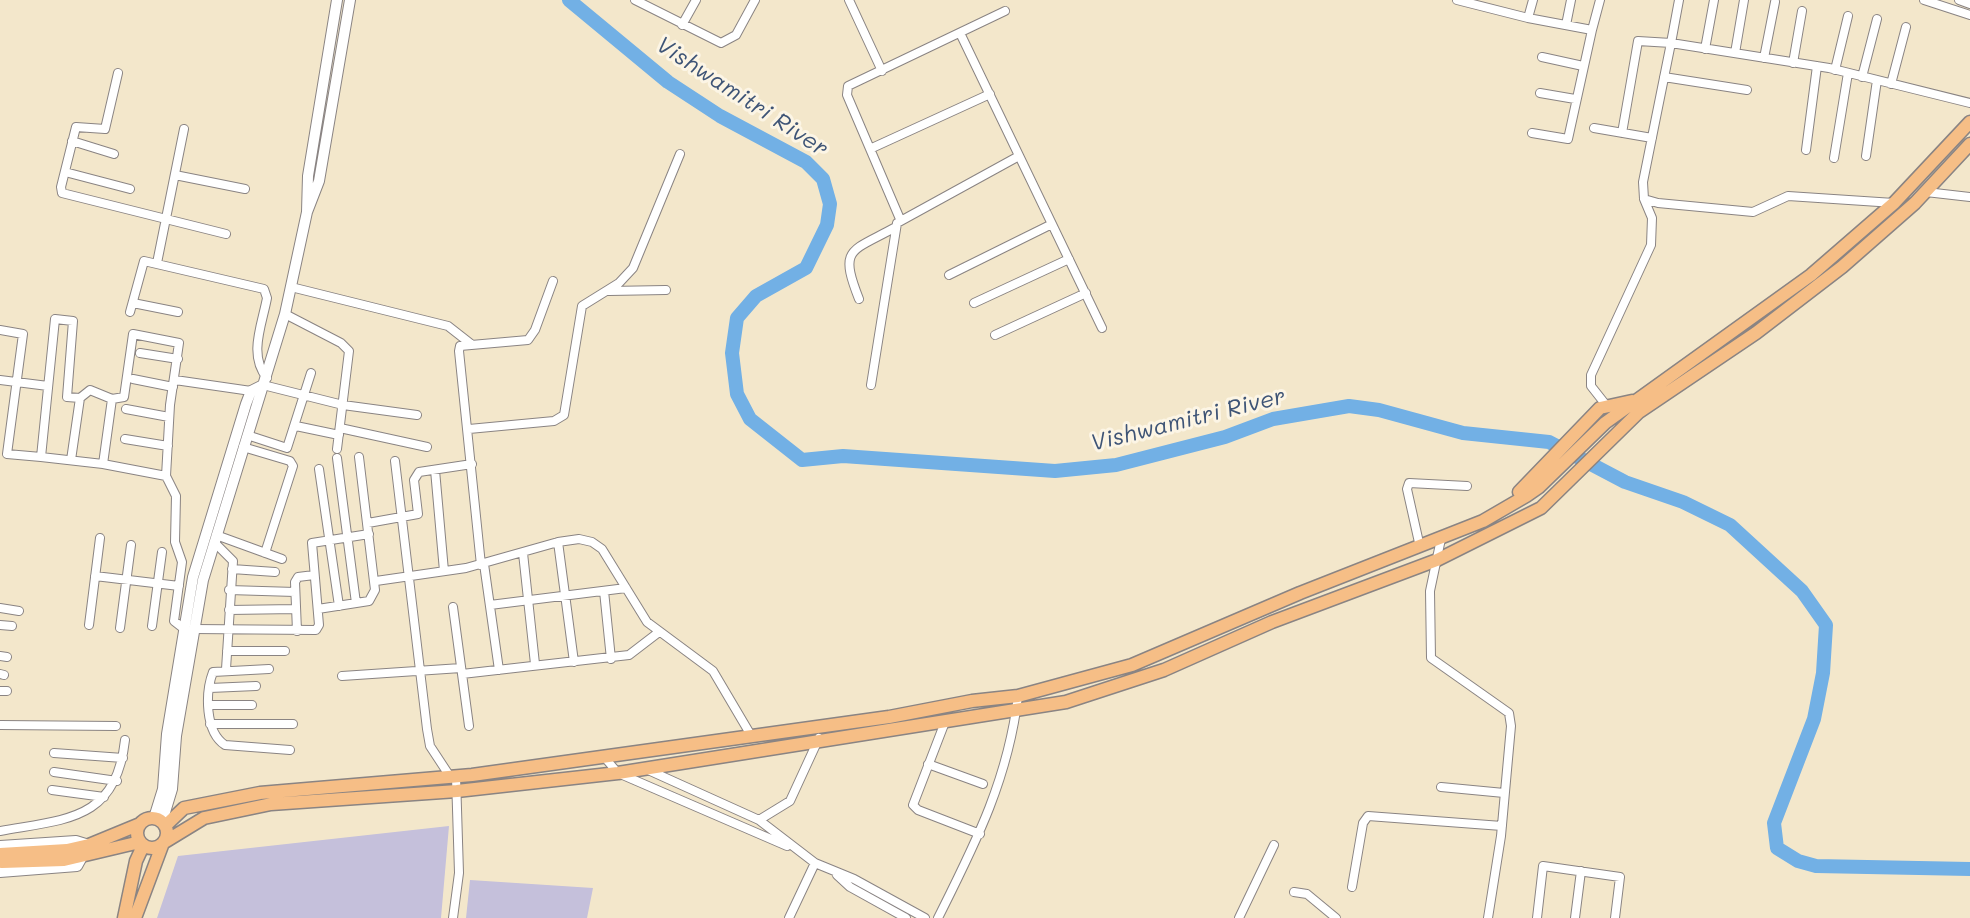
<!DOCTYPE html>
<html>
<head>
<meta charset="utf-8">
<style>
  body { margin:0 }
  canvas { display:block; background:#f3e7cb }
</style>
</head>
<body>
<canvas width="1970" height="918"></canvas>
<script>
const context = document.querySelector('canvas').getContext('2d');
context.lineJoin = 'round';
function fill(path, color) { context.fillStyle = color; context.fill(path, 'evenodd'); }
function trace(path, color, width, dash) { context.strokeStyle = color; context.lineWidth = width; context.lineCap = dash ? 'butt' : 'round'; context.setLineDash(dash || []); context.stroke(path); }
function write(font, color, halo, rows, align = 'center') {
  context.font = font + ' Mali,sans-serif'; context.lineWidth = 6; context.setLineDash([]); context.textBaseline = 'middle'; context.strokeStyle = halo; context.fillStyle = color; for (const [text, x, y, turn = 0] of rows) {
    context.save(); context.translate(x, y); context.rotate((+turn || 0) * Math.PI / 180); context.textAlign = isNaN(turn) ? turn : align; if (halo) context.strokeText(text, 0, 0); context.fillText(text, 0, 0); context.restore();
  }
}
fill(new Path2D(`
  M449 826 441 918H157L178 856Z
  M470 880 593 888 587 918H466Z`), '#c5c0db');
trace(new Path2D(`
  M569 0 668 82 720 116 806 162 823 179 830 204 827 225 806 268 756 296 737 318 732 353 737 394 750 419 802 460 843 456 1055 471 1116 465 1225 437 1273 419 1349 406 1379 410 1463 433 1549 442 1625 482 1683 502 1730 525 1802 591 1826 625 1823 673 1814 719 1774 823 1777 848 1798 861 1816 866 1970 869`), '#72b0e5', 14);
const minor = new Path2D(`
  M635 0 721 43 736 35 755 0
  M849 0 882 71
  M1457 0 1528 18 1533 0
  M1679 0 1671 43 1829 68 1970 103
  M1924 0 1970 15
  M1959 0 1970 4
  M1528 18 1592 30 1568 139 1532 133
  M682 25 696 0
  M1566 25 1571 0
  M1592 30 1600 0
  M960 33 1102 328
  M1705 49 1714 0
  M1735 53 1744 0
  M1542 57 1583 66
  M1764 58 1775 2
  M1793 63 1802 11
  M1835 70 1848 16
  M118 73 105 129 76 127 61 187 62 193 226 234
  M1664 77 1747 90
  M1862 77 1877 19
  M1891 84 1906 27
  M1540 93 1575 99
  M1594 128 1652 138
  M1622 133 1638 41 1671 43 1643 182 1644 199 1658 203 1753 212 1788 196 1894 203
  M72 141 114 154
  M872 148 990 94
  M1806 150 1817 66
  M1866 156 1877 80
  M1834 158 1848 73
  M65 172 130 189
  M175 175 245 189
  M1926 192 1970 197
  M900 219 847 95 848 86 1005 11
  M157 263 184 129
  M949 275 1052 224
  M291 287 448 326 471 344
  M609 291 666 290
  M859 299C839 248 850 252 894 228
  M133 303 178 312
  M974 303 1069 259
  M130 312 144 261 264 289 267 298C262 325 248 355 267 378
  M285 314 341 343 349 351 337 449
  M0 330 23 334 7 454 41 457 55 319 73 321 67 397 80 398 71 460
  M995 335 1086 293
  M140 353 178 359
  M133 379 173 387
  M0 380 48 386
  M175 380 251 391
  M263 385 343 405 417 415
  M871 385 897 223 1019 156
  M80 398 90 390 112 399
  M1606 405 1591 386V375L1651 245 1652 218 1644 199
  M126 409 169 417
  M296 426 339 435
  M340 428 427 447
  M469 429 554 421 564 415 582 306 619 283 633 268 680 154
  M247 435 287 448 311 373
  M125 439 168 446
  M243 447 290 461 293 466 265 553
  M41 457 103 464 166 476 170 405 179 343 133 334 124 397 112 399 103 464
  M337 458 356 603
  M395 461 427 729 430 746 451 778
  M319 469 339 606
  M435 470 444 571
  M166 476 176 496 175 542 182 562 174 621 183 628
  M368 523 418 514 414 480 419 472 472 464
  M216 535 282 559
  M1441 539 1430 591 1431 658 1509 713 1511 726 1501 836 1488 918
  M214 542 233 561 226 669
  M558 542 574 662
  M1420 547 1407 489 1409 483 1467 486
  M523 553 535 664
  M484 564 499 670
  M481 565 459 351 460 346 528 340 535 330 553 281
  M232 569 275 572
  M95 576 179 586
  M376 581 466 568 558 542 579 539 592 542 602 549 647 622 713 671 752 737
  M229 590 295 592
  M604 591 611 659
  M490 605 626 588
  M453 607 469 726
  M0 608 19 611
  M318 609 369 601 375 590 359 457
  M229 610 296 609
  M0 625 12 626
  M89 625 100 538
  M152 626 162 552
  M120 628 131 545
  M193 629 316 630 319 625 312 543 369 534
  M297 631 295 582 298 577 314 575
  M227 651H285
  M0 656 7 657
  M269 669 213 672C205 693 205 732 225 745L290 750
  M0 674 4 675
  M462 674 629 655 659 632
  M342 676 461 668
  M210 688 256 686
  M0 691H7
  M210 705H252
  M945 722 913 805 918 810 980 834
  M210 724H293
  M0 725 116 726
  M54 753 123 758
  M605 758 618 773 787 846
  M928 764 983 784
  M646 769 759 820 815 863 854 879 925 918
  M54 772 117 781
  M1441 787 1504 793
  M52 790 104 797
  M759 820 790 801 819 738
  M0 831C66 819 116 821 125 740
  M837 875 850 887 906 918
  M1352 887 1363 823 1368 816 1502 826
  M1294 892 1307 894 1336 918
  M453 918 459 873 456 777
  M789 918 815 863
  M938 918C975 844 1008 780 1018 696
  M1239 918 1274 845
  M1537 918 1543 866 1620 877 1615 918
  M1575 918 1581 871`);
const tertiary = new Path2D(`
  M337 0 308 176 307 212 319 181 350 0
  M154 818 163 789 167 734 193 577 246 404 251 391 263 385
  M162 822 172 789 176 736 203 580 285 314 307 212
  M0 846 76 841 89 845
  M0 872 77 866 82 857`);
const primary = new Path2D(`
  M1519 492 1600 408 1632 401
  M137 833a15 15 0 1 1 30 0a15 15 0 1 1-30 0Z
  M165 826 184 808 260 793 472 775 889 717 972 701 1018 696 1132 665 1300 593 1483 521 1526 496 1539 487 1605 423 1811 275 1894 203 1970 122
  M0 854 67 850 89 845 140 824
  M2 862 64 860 140 842
  M124 918 136 861 143 846
  M135 918 163 843 204 818 271 804 457 791 618 773 1066 702 1164 670 1272 622 1437 560 1541 508 1639 412 1756 333 1842 267 1915 203 1970 144`);
trace(minor, '#8a8483', 10);
trace(tertiary, '#8a8483', 12);
trace(primary, '#8a8483', 15);
trace(minor, '#fff', 8);
trace(tertiary, '#fff', 10);
trace(primary, '#f6be86', 12);
write('italic 23px', '#3e5476', '#fcf5e5', [
  ["Vishwamitri River",742,97,33],
  ["Vishwamitri River",1188,420,-14]
]);
</script>
</body>
</html>
